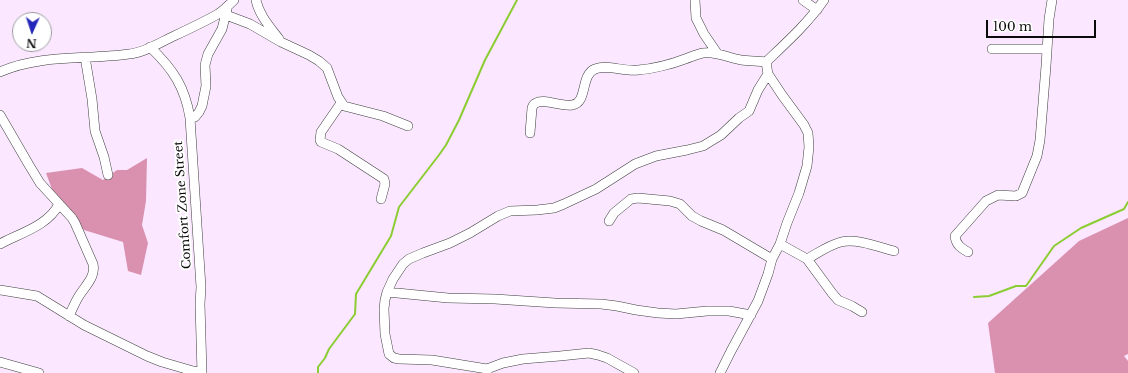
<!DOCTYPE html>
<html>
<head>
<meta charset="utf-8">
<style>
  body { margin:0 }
  #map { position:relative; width:1128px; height:373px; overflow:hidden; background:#fbe7ff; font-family:"Libre Baskerville",serif }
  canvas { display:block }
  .north { position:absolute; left:12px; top:12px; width:40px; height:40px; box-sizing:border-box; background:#fff; border:1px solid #9d9d9d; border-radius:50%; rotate:183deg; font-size:11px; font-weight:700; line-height:16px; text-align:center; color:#0a0a0a }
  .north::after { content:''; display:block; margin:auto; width:14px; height:18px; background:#2326b9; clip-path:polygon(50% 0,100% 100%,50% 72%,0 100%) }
  .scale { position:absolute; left:986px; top:20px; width:110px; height:18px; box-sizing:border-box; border:2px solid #0a0a0a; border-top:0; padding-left:5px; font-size:12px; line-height:14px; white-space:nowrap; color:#0a0a0a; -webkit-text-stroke:3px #fff; paint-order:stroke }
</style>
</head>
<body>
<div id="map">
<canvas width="1128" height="373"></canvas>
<div class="north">N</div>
<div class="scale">100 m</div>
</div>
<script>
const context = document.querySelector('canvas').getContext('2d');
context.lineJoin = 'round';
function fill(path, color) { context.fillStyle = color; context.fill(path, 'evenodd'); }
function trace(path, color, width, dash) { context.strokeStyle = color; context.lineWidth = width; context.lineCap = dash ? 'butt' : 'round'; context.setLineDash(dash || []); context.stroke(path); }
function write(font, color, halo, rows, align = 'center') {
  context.font = font + ' "Libre Baskerville",serif'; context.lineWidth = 4; context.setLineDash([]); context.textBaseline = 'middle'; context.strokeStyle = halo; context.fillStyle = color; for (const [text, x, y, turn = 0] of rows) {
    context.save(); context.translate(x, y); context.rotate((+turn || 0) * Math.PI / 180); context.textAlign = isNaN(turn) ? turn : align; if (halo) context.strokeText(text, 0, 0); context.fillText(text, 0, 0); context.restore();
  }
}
fill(new Path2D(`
  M147 158 146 201 142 225 148 243 141 275 128 271 123 242 84 230 53 192 46 173 82 168 103 180 117 170H127Z
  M1128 218V354L1124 356 1128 361V373H995L988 323 1079 241Z`), '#d991af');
trace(new Path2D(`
  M974 297 989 296 1016 286H1026L1054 246 1081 228 1124 209 1128 202
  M318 373V367L325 358 329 349 355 314 356 294 391 236 399 207 439 155 446 145 459 120 485 60 517 0`), '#8bcd33', 2);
const minor = new Path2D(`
  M256 0C259 15 270 27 279 39
  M695 0 696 18 704 34 717 53
  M803 0 817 10
  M226 15 250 24 281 42 309 55 319 61 327 68 338 97 344 106 383 116 408 126
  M150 47C173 69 185 87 190 118L201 287 200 304 202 373
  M992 49H1047
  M85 57 92 99 95 131 104 157 108 175
  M0 72C39 54 87 60 129 54 144 53 161 42 174 36 189 29 204 22 218 14 224 10 229 5 234 0
  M341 103 321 132 320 140 321 142 338 149 384 179 385 184 381 199
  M0 115 29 165 40 183 72 218 75 223 93 264C96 277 85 286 79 296 75 302 72 310 69 316
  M190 118 195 117 199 112 202 106 206 86 205 65 208 54 222 29 227 9
  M530 133 532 108C533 106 533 104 536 103 543 98 562 107 572 105 588 103 580 75 595 69 608 64 624 72 638 70 652 69 672 64 685 59 691 57 697 54 703 53 717 51 728 58 741 60 749 61 758 61 766 62
  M609 221 614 213 631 199 638 198 670 201 680 204 692 216 701 221 723 230 772 259
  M0 244C20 233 48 226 59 204
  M780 244 807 259 832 293 838 300 852 306 862 312
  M968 252C961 248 956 245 955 236L986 201 998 195 1016 196 1022 193 1037 156 1040 140 1046 66 1049 19 1052 0
  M807 259C818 253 829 245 841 242 856 238 879 247 894 251
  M0 290 37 296 84 325 147 356 162 362 193 371 202 372
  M387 292 448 298 495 299 555 303 601 304 617 306 636 310 658 313 676 314 707 311H729L751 315
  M0 362 39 373
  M487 369 503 363 523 359 560 356 589 353 598 355 607 358 634 373
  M487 373V369L432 360 399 359 394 358 389 354 385 334 384 309 385 300 387 292 393 279 403 264 409 259 423 253 450 243 470 233 498 216 510 211 537 210 554 208 564 204 596 189 635 164 656 156 687 150 703 146 721 135 739 118 749 111 758 90 768 74
  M720 373 731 351 758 301 768 274 772 259 780 244 787 223 799 193 807 166 809 147 808 133 804 125 782 95 768 74 766 62C787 42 808 23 824 0`);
trace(minor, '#3d3d3d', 10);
trace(minor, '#fff', 9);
write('12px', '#0a0a0a', '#fff', [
  ["Comfort Zone Street",183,205,-94]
]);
</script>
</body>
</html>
